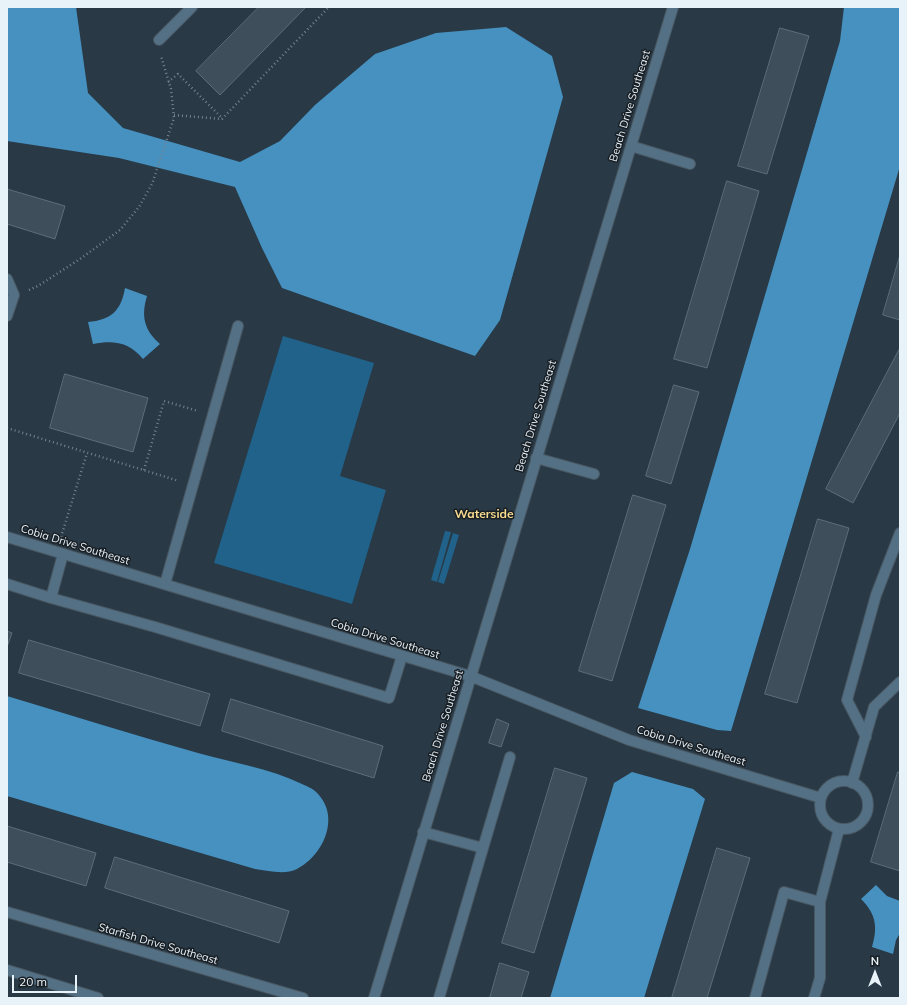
<!DOCTYPE html>
<html>
<head>
<meta charset="utf-8">
<style>
  body { margin:0 }
  #map { position:relative; width:907px; height:1005px; overflow:hidden; background:#293945; font-family:Mulish,sans-serif }
  canvas { display:block }
  .frame { position:absolute; inset:0; border:8px solid #e8f2f9; pointer-events:none }
  .north { position:absolute; left:855px; top:953px; width:40px; height:40px; -webkit-text-stroke:3px #181f25; paint-order:stroke; rotate:0deg; font-size:11px; font-weight:700; line-height:16px; text-align:center; color:#e8f2f9 }
  .north::after { content:''; display:block; margin:auto; width:14px; height:18px; background:#e8f2f9; clip-path:polygon(50% 0,100% 100%,50% 72%,0 100%) }
  .scale { position:absolute; left:12px; top:975px; width:65px; height:18px; box-sizing:border-box; border:2px solid #e8f2f9; border-top:0; padding-left:5px; font-size:12px; line-height:14px; white-space:nowrap; color:#e8f2f9; -webkit-text-stroke:3px #181f25; paint-order:stroke }
</style>
</head>
<body>
<div id="map">
<canvas width="907" height="1005"></canvas>
<div class="frame"></div>
<div class="north">N</div>
<div class="scale">20 m</div>
</div>
<script>
const context = document.querySelector('canvas').getContext('2d');
context.lineJoin = 'round';
function fill(path, color) { context.fillStyle = color; context.fill(path, 'evenodd'); }
function trace(path, color, width, dash) { context.strokeStyle = color; context.lineWidth = width; context.lineCap = dash ? 'butt' : 'round'; context.setLineDash(dash || []); context.stroke(path); }
function write(font, color, halo, rows, align = 'center') {
  context.font = font + ' Mulish,sans-serif'; context.lineWidth = 3; context.setLineDash([]); context.textBaseline = 'middle'; context.strokeStyle = halo; context.fillStyle = color; for (const [text, x, y, turn = 0] of rows) {
    context.save(); context.translate(x, y); context.rotate((+turn || 0) * Math.PI / 180); context.textAlign = isNaN(turn) ? turn : align; if (halo) context.strokeText(text, 0, 0); context.fillText(text, 0, 0); context.restore();
  }
}
fill(new Path2D(`
  M283 336 374 363 340 476 386 490 352 604 214 563Z
  M445 531 451 532 437 582 431 580Z
  M453 533 459 535 444 584 438 582Z`), '#20628a');
fill(new Path2D(`
  M7 7H76L88 93 123 128 240 162 280 141 315 105 375 54 436 33 506 27 552 56 563 97 500 320 475 356 282 288 262 248 235 187 119 158 7 141Z
  M844 7H900V166L731 731 717 730 638 708 690 549 840 41Z
  M125 288 147 296C141 316 144 330 160 344L143 359C129 342 114 340 93 344L88 322C111 320 121 311 125 288Z
  M7 696C71 715 134 735 198 753 233 763 269 768 302 784 306 786 312 788 315 791 342 815 324 855 297 869 285 875 269 871 255 869L7 796Z
  M632 772 693 789 705 799 644 998H550L614 783Z
  M876 885 887 896 900 901V933L896 940 893 954 872 947C878 927 876 914 861 899Z`), '#4691c0');
const building = new Path2D(`
  M259 7H306L220 95 196 71Z
  M780 28 809 36 767 174 738 166Z
  M727 181 759 191 707 368 674 359Z
  M7 189 65 206 55 239 7 224Z
  M900 255V320L883 315Z
  M900 348V413L853 503 826 489Z
  M65 374 148 398 133 452 50 428Z
  M674 385 699 392 671 484 646 476Z
  M633 495 666 505 612 681 579 671Z
  M818 519 849 528 797 703 765 694Z
  M7 631 12 633 7 647Z
  M29 640 210 694 200 726 19 673Z
  M231 699 383 746 374 778 222 731Z
  M497 719 509 724 501 747 489 743Z
  M555 768 587 778 534 953 502 943Z
  M898 772 900 773V871L871 862Z
  M7 826 96 853 86 886 7 862Z
  M717 848 750 858 707 998H672Z
  M115 857 289 911 279 943 105 888Z
  M500 963 529 972 521 998H490Z`);
fill(building, '#3e4f5b');
trace(building, '#5c6e7b', 1);
const lane = new Path2D(`
  M631 146 690 164
  M7 279 14 295 7 316
  M536 458 594 474
  M7 584 51 598 155 627 389 698 402 656
  M165 584 238 326
  M51 598 63 554
  M755 998 784 892 820 902`);
const street = new Path2D(`
  M159 40 192 7
  M7 537 470 676 629 740 821 798
  M866 737 847 700 876 595 900 533
  M820 805a24 24 0 1 1 48 0a24 24 0 1 1-48 0Z
  M852 783 874 707 900 682
  M423 832 483 848 439 998
  M483 848 510 757
  M7 912 303 998
  M7 970 98 998
  M374 998 673 7
  M814 998 820 978V902L839 829`);
trace(lane, '#485762', 12);
trace(street, '#485762', 12);
trace(new Path2D(`
  M168 82 178 74 222 118
  M174 115 222 119 329 7
  M29 290 38 286 80 259 120 230 139 207 152 184 174 118 171 89 161 56
  M7 428 179 481
  M144 470 164 401 198 411
  M61 537 87 453`), '#75838d', 2.5, [1, 3]);
trace(lane, '#537084', 10);
trace(street, '#537084', 10);
write('11px', '#e8f2f9', '#181f25', [
  ["Beach Drive Southeast",630,106,-73],
  ["Beach Drive Southeast",536,416,-73],
  ["Cobia Drive Southeast",75,545,17],
  ["Cobia Drive Southeast",385,639,17],
  ["Beach Drive Southeast",443,726,-73],
  ["Cobia Drive Southeast",691,746,17],
  ["Starfish Drive Southeast",158,944,16]
]);
write('bold 12px', '#f9dc90', '#181f25', [
  ["Waterside",484,514]
]);
</script>
</body>
</html>
